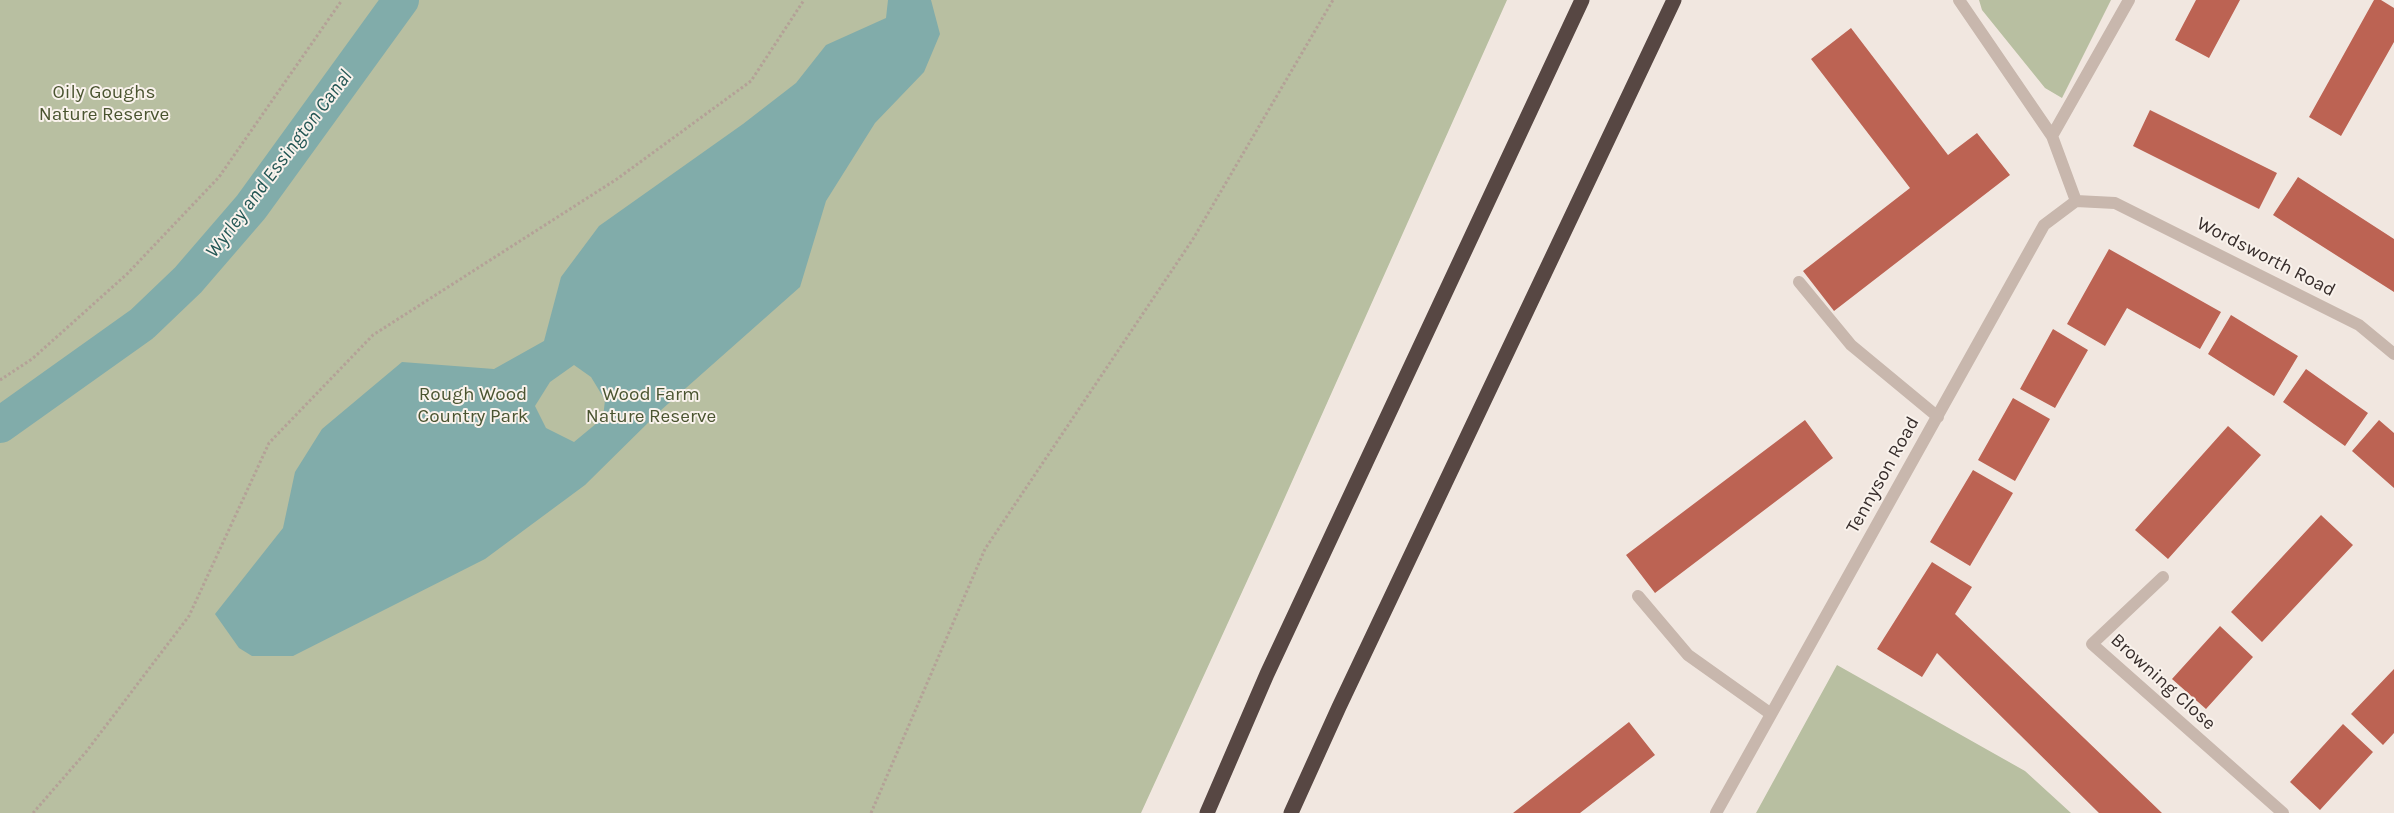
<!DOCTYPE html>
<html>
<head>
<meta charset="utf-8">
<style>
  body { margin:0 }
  canvas { display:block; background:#f1e7e0 }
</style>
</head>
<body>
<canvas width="2394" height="813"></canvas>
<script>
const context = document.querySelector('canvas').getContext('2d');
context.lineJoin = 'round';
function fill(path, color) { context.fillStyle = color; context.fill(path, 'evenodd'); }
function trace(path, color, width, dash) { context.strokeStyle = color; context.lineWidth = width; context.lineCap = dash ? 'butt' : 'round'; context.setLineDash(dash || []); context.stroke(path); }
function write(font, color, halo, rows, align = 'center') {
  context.font = font + ' Karla,sans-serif'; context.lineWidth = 4; context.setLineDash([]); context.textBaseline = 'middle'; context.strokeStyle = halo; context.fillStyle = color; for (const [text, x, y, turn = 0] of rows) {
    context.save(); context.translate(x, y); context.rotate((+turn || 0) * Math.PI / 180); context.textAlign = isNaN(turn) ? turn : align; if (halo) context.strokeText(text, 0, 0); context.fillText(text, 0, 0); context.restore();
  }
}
fill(new Path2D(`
  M0 0H1507L1269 533 1141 813H0Z
  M1979 0H2111L2062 98 2045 88 1982 10Z
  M1837 665 2025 771 2071 813H1756Z`), '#b8bfa1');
fill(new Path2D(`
  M888 0H931L940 34 924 72 875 123 826 201 800 287 660 411 585 485 485 559 293 656H252L239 648 215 614 283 528 295 472 322 429 402 362 494 369 544 341 561 277 599 226 743 124 796 83 826 45 886 18ZM574 365 591 377 605 400 603 418 574 442 546 428 535 406 550 382Z`), '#81acaa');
trace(new Path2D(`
  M0 425 142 324 188 280 251 207 401 0`), '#81acaa', 36);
fill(new Path2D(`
  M2196 0H2240L2209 58 2175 40Z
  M2374 0H2381L2394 8V42L2341 136 2309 117Z
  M1851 28 1948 155 1977 133 2010 175 1834 311 1803 271 1910 188 1811 59Z
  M2150 110 2277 173 2259 209 2133 146Z
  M2298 177 2394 239V292L2273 215Z
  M2109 249 2221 312 2200 349 2127 308 2105 346 2067 324Z
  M2231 315 2298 356 2274 396 2208 354Z
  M2053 329 2088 350 2055 408 2020 389Z
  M2306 369 2368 413 2345 446 2283 402Z
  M2013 398 2050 419 2015 481 1978 460Z
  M1805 420 1833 458 1655 593 1626 555Z
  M2379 420 2394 433V488L2352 451Z
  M2228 426 2261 455 2168 559 2135 530Z
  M1973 470 2013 493 1970 566 1930 542Z
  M2321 515 2353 545 2262 642 2231 612Z
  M1932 562 1972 587 1955 614 2162 813H2099L1937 653 1922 677 1877 649Z
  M2220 626 2253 657 2206 709 2172 679Z
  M2394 669V733L2383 745 2351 714Z
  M1629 722 1655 755 1580 813H1513Z
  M2343 724 2373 752 2320 810 2290 782Z`), '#bc6353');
trace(new Path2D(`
  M0 380 32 359 127 274 219 177 342 0
  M33 813 86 752 189 616 269 443 373 335 617 179 751 81 804 0
  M871 813 985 549 1193 239 1333 0`), '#b4a197', 3, [2.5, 2.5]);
trace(new Path2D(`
  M1959 0 2052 136 2076 201
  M2052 136 2129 0
  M1799 282 1851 345 1938 417
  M2163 577 2092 644 2283 813
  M1638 596 1688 655 1771 714
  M1716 813 2044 225 2076 201 2115 203 2359 325 2394 354`), '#c8b7ad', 12);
trace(new Path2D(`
  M1207 813 1267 674 1582 0
  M1291 813 1339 707 1674 0`), '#574743', 15);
write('19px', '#4a5430', '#f9f2ec', [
  ["Oily Goughs",104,93],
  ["Nature Reserve",104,115],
  ["Rough Wood",473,395],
  ["Country Park",473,417],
  ["Wood Farm",651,395],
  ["Nature Reserve",651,417]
]);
write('19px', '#372d2b', '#f9f2ec', [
  ["Wordsworth Road",2266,257,27],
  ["Tennyson Road",1883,475,-61],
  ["Browning Close",2163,682,42]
]);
write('italic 20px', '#235654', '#f9f2ec', [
  ["Wyrley and Essington Canal",279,164,-53]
]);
</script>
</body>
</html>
